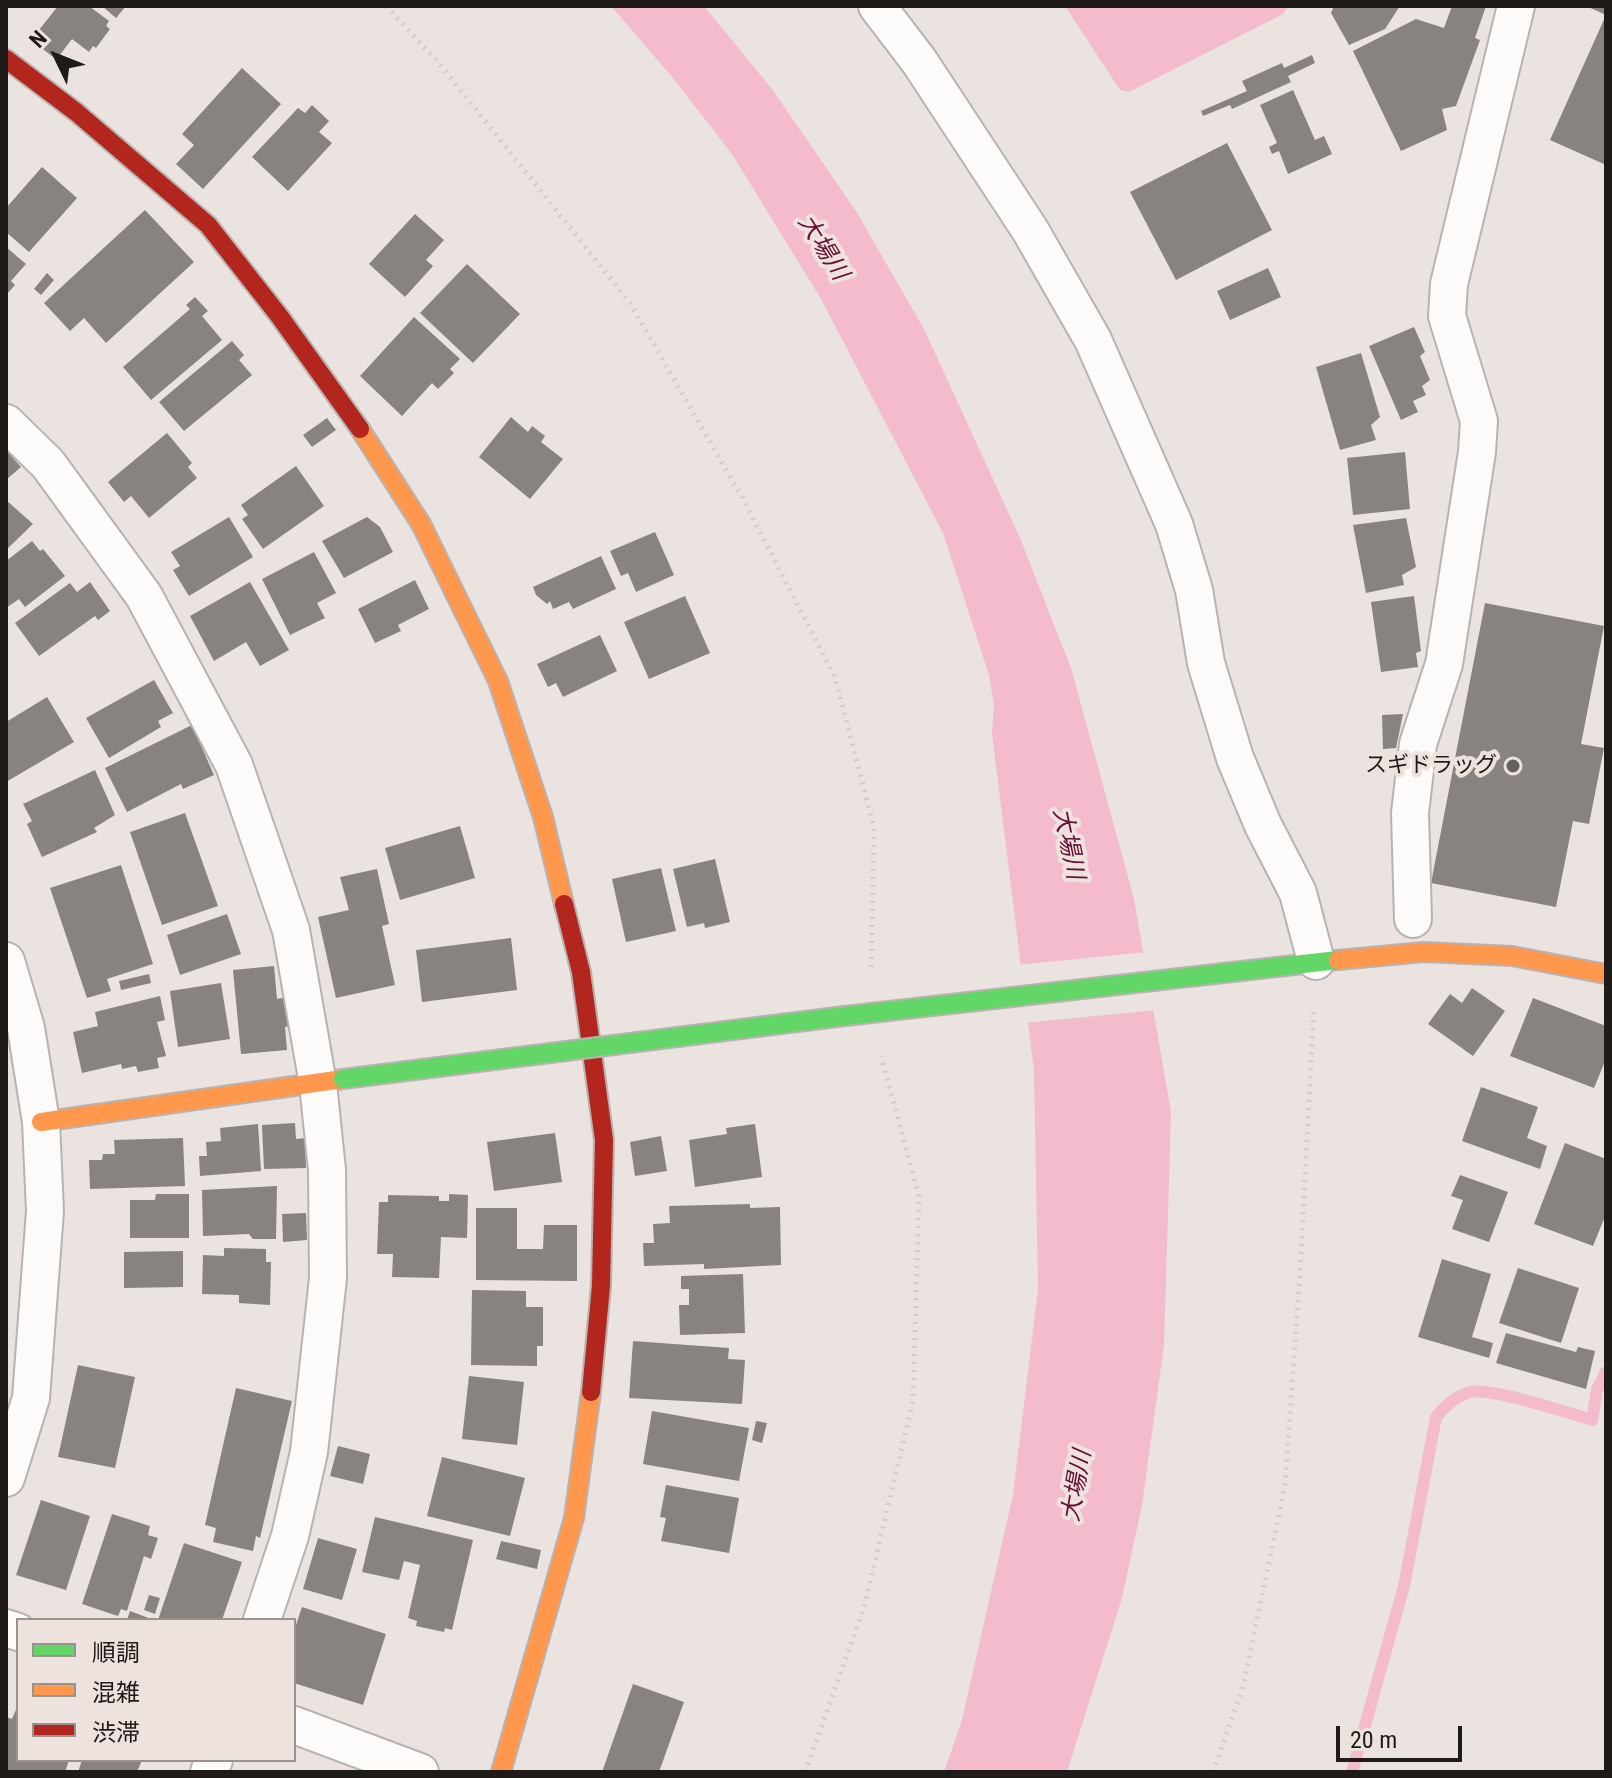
<!DOCTYPE html>
<html>
<head>
<meta charset="utf-8">
<style>
  body { margin:0 }
  #map { position:relative; width:1612px; height:1778px; overflow:hidden; background:#eae3e0; font-family:"Roboto Condensed","Noto Sans JP",sans-serif }
  canvas { display:block }
  .frame { position:absolute; inset:0; border:8px solid #1e1b19; pointer-events:none }
  .legend { position:absolute; left:16px; top:1618px; width:280px; height:144px; box-sizing:border-box; background:#ede2dd; border:2px solid #9a928f; margin:0; padding:10px 14px; list-style:none; font-size:24px; color:#1e1b19 }
  .legend li { display:flex; align-items:center; gap:16px; height:40px }
  .legend b { width:40px; border:2px solid #9a928f }
  .north { position:absolute; left:16px; top:16px; width:80px; height:80px; -webkit-text-stroke:6px #ede2dd; paint-order:stroke; rotate:313deg; font-size:22px; font-weight:700; line-height:32px; text-align:center; color:#1e1b19 }
  .north::after { content:''; display:block; margin:auto; width:28px; height:36px; background:#1e1b19; clip-path:polygon(50% 0,100% 100%,50% 72%,0 100%) }
  .scale { position:absolute; left:1336px; top:1726px; width:126px; height:36px; box-sizing:border-box; border:4px solid #1e1b19; border-top:0; padding-left:10px; font-size:24px; line-height:28px; white-space:nowrap; color:#1e1b19; -webkit-text-stroke:6px #ede2dd; paint-order:stroke }
</style>
</head>
<body>
<div id="map">
<canvas width="1612" height="1778"></canvas>
<div class="frame"></div>
<ul class="legend">
<li><b style="height:10px;background:#63d668"></b>順調</li>
<li><b style="height:10px;background:#ff974d"></b>混雑</li>
<li><b style="height:10px;background:#b3261e"></b>渋滞</li>
</ul>
<div class="north">N</div>
<div class="scale">20 m</div>
</div>
<script>
const context = document.querySelector('canvas').getContext('2d');
context.lineJoin = 'round';
function fill(path, color) { context.fillStyle = color; context.fill(path, 'evenodd'); }
function trace(path, color, width, dash) { context.strokeStyle = color; context.lineWidth = width; context.lineCap = dash ? 'butt' : 'round'; context.setLineDash(dash || []); context.stroke(path); }
function write(font, color, halo, rows, align = 'center') {
  context.font = font + ' "Roboto Condensed","Noto Sans JP",sans-serif'; context.lineWidth = 8; context.setLineDash([]); context.textBaseline = 'middle'; context.strokeStyle = halo; context.fillStyle = color; for (const [text, x, y, turn = 0] of rows) {
    context.save(); context.translate(x, y); context.rotate((+turn || 0) * Math.PI / 180); context.textAlign = isNaN(turn) ? turn : align; if (halo) context.strokeText(text, 0, 0); context.fillText(text, 0, 0); context.restore();
  }
}
fill(new Path2D(`
  M611 6H704L772 89 856 211 924 329 1020 538 1071 668 1134 899 1171 1112 1164 1345 1142 1505 1122 1598 1067 1772H944L962 1720 1013 1495 1038 1289 1034 1071 992 734 994 705 989 675 943 533 821 299 732 154 673 78Z
  M1065 6H1289L1283 14 1129 92 1120 90Z`), '#f3bbcb');
fill(new Path2D(`
  M1147 952 1157 1010 1024 1023 1017 965Z`), '#eae3e0');
trace(new Path2D(`
  M1352 1772 1404 1586 1436 1417C1446 1405 1455 1397 1470 1392 1490 1387 1568 1413 1592 1420L1597 1390 1606 1372`), '#f3bbcb', 12);
fill(new Path2D(`
  M58 6H89L109 21 106 26 110 29 96 48 93 46 89 52 72 39 59 56 56 53 53 57 31 40Z
  M102 6H126L116 18Z
  M1334 6H1400L1385 29 1349 45 1331 13Z
  M1452 6H1486L1475 38 1480 40 1456 106 1442 109 1447 130 1401 151 1353 51 1416 19 1444 28Z
  M1586 6H1606V165L1550 140 1606 15Z
  M1312 55 1315 63 1288 76 1291 82 1232 109 1230 105 1203 116 1201 111 1247 91 1242 81 1282 63 1284 68Z
  M242 68 281 104 203 189 176 164 194 145 182 134Z
  M1293 90 1315 140 1324 136 1332 154 1288 174 1279 151 1272 154 1269 147 1277 143 1260 105Z
  M312 105 329 121 319 132 332 143 288 191 252 157 298 108 305 113Z
  M1227 143 1272 230 1176 280 1130 192Z
  M42 167 77 198 29 252 6 232V208Z
  M145 210 194 262 106 343 84 318 70 331 44 303Z
  M415 214 444 240 426 260 433 266 405 297 369 264Z
  M6 247 26 264 11 281 15 285 6 295Z
  M467 264 520 314 473 363 420 313Z
  M1268 268 1281 297 1230 320 1217 291Z
  M47 273 54 280 41 295 34 289Z
  M195 297 208 311 202 316 222 340 151 400 123 367 190 309 186 305Z
  M414 317 460 359 450 369 454 373 438 389 432 383 402 416 360 376Z
  M1414 327 1425 352 1420 356 1430 380 1422 386 1426 395 1413 401 1418 412 1401 420 1369 346Z
  M232 341 244 355 239 360 252 375 184 431 159 402Z
  M1361 353 1380 417 1371 425 1376 440 1340 450 1316 367Z
  M511 417 528 432 532 426 545 436 541 442 563 459 530 499 479 457Z
  M327 418 336 430 312 447 303 435Z
  M167 433 192 463 188 467 197 478 149 518 131 496 124 502 108 482Z
  M6 450 21 467 6 480Z
  M1405 452 1410 509 1353 515 1347 458Z
  M296 466 324 506 263 549 242 519 248 515 241 505Z
  M6 500 33 524 6 550Z
  M229 517 253 557 189 596 173 570 180 566 171 552Z
  M367 517 380 527 393 552 344 578 322 541Z
  M1406 518 1416 567 1402 575 1404 585 1366 593 1353 525Z
  M655 532 674 575 636 592 628 573 621 576 610 551Z
  M32 541 40 551 43 549 65 576 25 607 19 599 6 608V561Z
  M314 552 336 593 317 603 325 618 290 635 262 579Z
  M601 556 616 589 573 609 569 602 553 609 550 601 547 604 536 595 533 587Z
  M415 580 429 609 398 625 401 631 375 643 358 609Z
  M90 582 110 611 98 620 95 616 39 656 15 623 70 583 77 592Z
  M250 582 289 650 260 666 246 642 214 661 190 616Z
  M685 596 710 653 649 679 624 622Z
  M1414 596 1421 651 1416 653 1418 667 1381 672 1371 602Z
  M1485 603 1604 626 1581 744 1604 748 1589 824 1573 821 1556 907 1431 883Z
  M600 635 617 671 563 697 556 683 548 687 537 664Z
  M154 680 173 713 158 721 161 727 109 758 86 718Z
  M47 697 74 742 6 782V722Z
  M1403 714 1396 748 1383 749 1382 715Z
  M192 725 214 775 183 789 181 784 127 812 105 768Z
  M95 770 115 815 94 828 97 832 42 857 27 824 32 821 23 804Z
  M185 813 218 906 162 925 130 832Z
  M460 826 475 878 400 900 385 848Z
  M715 859 730 922 705 928 704 923 687 927 673 869Z
  M121 865 153 964 107 979 111 991 87 998 50 888Z
  M661 868 676 931 626 942 612 879Z
  M377 869 389 924 382 926 395 985 336 998 318 917 349 910 340 877Z
  M227 914 241 954 180 975 167 935Z
  M511 938 517 990 422 1002 416 950Z
  M274 966 277 999 288 997 291 1026 285 1027 287 1050 241 1054 233 970Z
  M149 974 151 983 121 990 119 981Z
  M221 983 230 1039 178 1047 170 991Z
  M1472 988 1505 1011 1473 1056 1428 1024 1450 994 1462 1003Z
  M160 996 165 1020 157 1022 166 1056 157 1058 159 1068 138 1072 136 1066 122 1069 121 1064 82 1073 73 1032 98 1026 95 1012Z
  M1533 998 1606 1026V1059L1594 1088 1510 1056Z
  M1481 1087 1538 1107 1527 1138 1547 1146 1540 1169 1462 1141Z
  M295 1123 296 1139 305 1138 306 1168 264 1169 262 1125Z
  M258 1124 261 1171 200 1176 199 1156H207L206 1142 221 1141 220 1128Z
  M755 1124 762 1177 695 1187 689 1140 727 1134 726 1128Z
  M555 1133 562 1182 494 1191 487 1142Z
  M661 1136 667 1171 635 1176 630 1142Z
  M183 1138 185 1186 90 1189 89 1160H102L103 1154H115L114 1140Z
  M1565 1143 1606 1159V1214L1593 1246 1534 1224Z
  M1460 1175 1508 1192 1489 1242 1452 1229 1463 1200 1451 1196Z
  M277 1186 276 1239H253L249 1234 203 1236 202 1190Z
  M156 1194H189V1238H130V1200H155Z
  M449 1194 468 1195 467 1238 441 1237 439 1278 392 1277 393 1254H377L379 1202H388V1195L439 1196V1201H449Z
  M750 1204V1208L780 1207 781 1265 704 1269V1264L644 1266 643 1243H654L653 1224 670 1223 669 1206Z
  M476 1208H517V1249H543L544 1225H577V1281L476 1280Z
  M306 1213 307 1240 283 1242 282 1214Z
  M224 1248 266 1249V1262H271L270 1305 239 1303V1295L202 1294 203 1255 224 1256Z
  M183 1251V1287L124 1288V1252Z
  M1442 1259 1491 1274 1472 1337 1493 1343 1489 1358 1418 1337Z
  M1518 1268 1579 1288 1561 1343 1499 1323Z
  M743 1274 745 1333 680 1335 679 1305H689V1289H681V1276Z
  M472 1290 526 1291V1307H543V1346H537V1366L471 1365Z
  M1506 1333 1576 1352 1578 1347 1595 1351 1586 1389 1496 1363Z
  M633 1341 729 1348 728 1359 745 1360 742 1404 629 1398Z
  M78 1365 135 1377 115 1468 58 1457Z
  M469 1376 524 1382 517 1445 462 1439Z
  M236 1388 292 1401 260 1538 256 1536 253 1551 213 1542 216 1528 205 1525Z
  M652 1411 749 1428 739 1481 643 1464Z
  M756 1421 767 1423 762 1443 752 1440Z
  M338 1446 370 1454 363 1484 330 1476Z
  M442 1457 525 1478 510 1536 427 1516Z
  M666 1485 739 1498 729 1553 661 1541 666 1518 660 1517Z
  M41 1500 90 1516 66 1590 16 1575Z
  M112 1514 150 1526 148 1535 158 1538 151 1559 144 1556 127 1611 121 1609 118 1616 82 1604Z
  M375 1517 473 1540 452 1630 445 1628 444 1632 416 1626 417 1621 408 1618 420 1565 404 1561 399 1580 362 1572Z
  M318 1538 357 1549 342 1600 303 1589Z
  M501 1541 541 1550 537 1569 496 1559Z
  M184 1543 242 1562 222 1620H158Z
  M149 1595 160 1598 155 1614 144 1610Z
  M302 1607 386 1634 363 1705 294 1683V1631Z
  M130 1611 154 1620H127Z
  M633 1684 684 1702 659 1772H602Z
  M18 1705V1760H69L65 1772H6V1717L12 1719Z
  M82 1760H142L137 1772H78Z`), '#888381');
const street = new Path2D(`
  M877 6 919 61 1030 230 1093 340 1174 524 1194 590 1206 663 1235 758 1263 825 1298 893 1316 961
  M6 423 48 464 144 596 234 765 291 930 318 1084 327 1170 328 1278 309 1452 290 1536 262 1620
  M1413 919 1410 813 1418 744 1444 664 1477 452 1479 421 1447 316 1449 284 1516 6
  M6 961 26 1028 41 1122 45 1211 31 1398 6 1478
  M6 1628 18 1632
  M294 1725 420 1772
  M209 1772 214 1760`);
const fast = new Path2D(`
  M845 1016 1338 960`);
const slow = new Path2D(`
  M360 429 421 524 498 681 543 817 564 904
  M1338 960 1424 952 1512 956 1606 974
  M41 1122 343 1079
  M501 1772 574 1518 591 1392`);
const jam = new Path2D(`
  M6 59 76 112 208 225 280 317 360 429
  M564 904 581 972 604 1140 601 1286 591 1392`);
trace(street, '#b8b3b1', 40);
trace(fast, '#b8b3b1', 22);
trace(slow, '#b8b3b1', 22);
trace(jam, '#b8b3b1', 22);
trace(new Path2D(`
  M386 6 438 62 630 303 742 497 835 677 874 828 871 971
  M805 1772 864 1608 913 1401 919 1196 881 1056
  M1213 1772 1243 1687 1285 1485 1300 1274 1314 1006`), '#d0cecd', 5, [2, 6]);
trace(street, '#fcfbfa', 36);
trace(fast, '#63d668', 18);
trace(slow, '#ff974d', 18);
trace(jam, '#b3261e', 18);
const fastBridge = new Path2D(`
  M343 1079 845 1016`);
trace(fastBridge, '#b8b3b1', 22, []);
trace(fastBridge, '#63d668', 18);
for (const [x, y, r, color] of [
  [1513,766,8,"#65615f"]
]) { const dot = new Path2D(); dot.arc(x, y, r, 0, 2 * Math.PI); context.fillStyle = color; context.fill(dot); trace(dot, '#ede2dd', 3); }
write('22px', '#1e1b19', '#ede2dd', [
  ["スギドラッグ",1497,766]
], 'right');
write('italic 24px', '#670f37', '#ede2dd', [
  ["大場川",822,248,58],
  ["大場川",1067,844,78],
  ["大場川",1078,1486,-80]
]);
</script>
</body>
</html>
